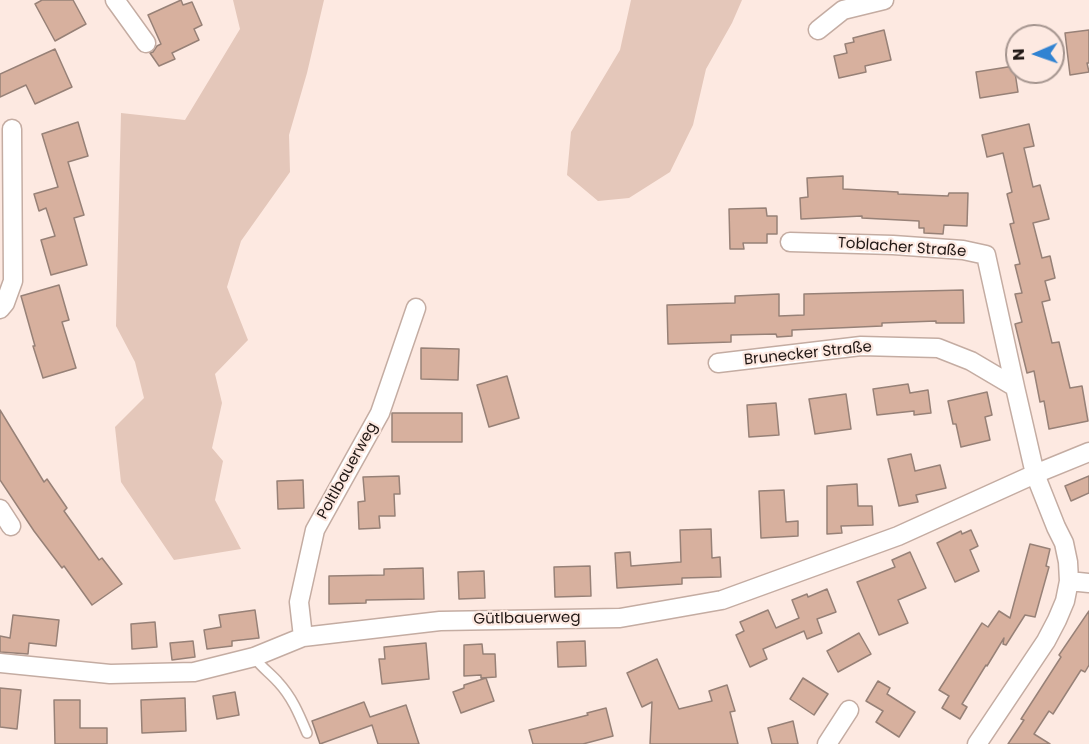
<!DOCTYPE html>
<html>
<head>
<meta charset="utf-8">
<style>
  body { margin:0 }
  #map { position:relative; width:1089px; height:744px; overflow:hidden; background:#fde9e1; font-family:Poppins,sans-serif }
  canvas { display:block }
  .north { position:absolute; left:1005px; top:24px; width:60px; height:60px; box-sizing:border-box; background:#fde9e1; border:2px solid #a5958f; border-radius:50%; rotate:268deg; font-size:16px; font-weight:700; line-height:24px; text-align:center; color:#211815 }
  .north::after { content:''; display:block; margin:auto; width:21px; height:27px; background:#3183d2; clip-path:polygon(50% 0,100% 100%,50% 72%,0 100%) }
</style>
</head>
<body>
<div id="map">
<canvas width="1089" height="744"></canvas>
<div class="north">N</div>
</div>
<script>
const context = document.querySelector('canvas').getContext('2d');
context.lineJoin = 'round';
function fill(path, color) { context.fillStyle = color; context.fill(path, 'evenodd'); }
function trace(path, color, width, dash) { context.strokeStyle = color; context.lineWidth = width; context.lineCap = dash ? 'butt' : 'round'; context.setLineDash(dash || []); context.stroke(path); }
function write(font, color, halo, rows, align = 'center') {
  context.font = font + ' Poppins,sans-serif'; context.lineWidth = 4.5; context.setLineDash([]); context.textBaseline = 'middle'; context.strokeStyle = halo; context.fillStyle = color; for (const [text, x, y, turn = 0] of rows) {
    context.save(); context.translate(x, y); context.rotate((+turn || 0) * Math.PI / 180); context.textAlign = isNaN(turn) ? turn : align; if (halo) context.strokeText(text, 0, 0); context.fillText(text, 0, 0); context.restore();
  }
}
fill(new Path2D(`
  M233 0H324L307 73 289 135 290 172 241 241 227 287 248 340 215 374 222 403 212 448 223 461 215 500 241 549 174 560 121 482 115 427 144 398 135 362 116 326 121 113 185 120 240 29Z
  M631 0H742L732 23 706 69 693 125 670 172 629 198 598 201 567 175 571 132 620 50Z`), '#e4c7ba');
const building = new Path2D(`
  M42 0H73L86 24 55 41 35 4Z
  M181 0 183 5 192 2 202 25 194 29 199 40 172 53 175 59 159 66 150 53 153 52 157 46 161 44 148 15Z
  M884 30 891 60 865 66 866 72 839 78 834 56 847 53 845 44 854 42 853 38Z
  M1089 30V63H1087L1089 72 1070 75 1065 33Z
  M55 49 72 87 35 104 26 85 0 97V74Z
  M1014 66 1018 92 980 98 976 72Z
  M78 122 88 156 68 162 84 215 74 218 87 265 51 275 41 240 55 236 46 208 39 211 34 194 58 187 42 134Z
  M1029 124 1034 146 1024 148 1033 187 1040 185 1049 219 1033 223 1042 258 1050 256 1055 278 1045 281 1050 300 1042 302 1052 343 1059 342 1070 388 1082 386 1088 421 1049 429 1044 401 1040 402 1034 371 1027 373 1015 324 1022 322 1015 294 1022 293 1015 265 1020 264 1010 224 1014 223 1007 194 1012 192 1003 153 987 157 982 135Z
  M843 176V189L898 192V194L948 196 949 193H968L967 226 944 225 943 234 924 233V228H919V221L862 218V216L801 219 800 198 808 197 807 178Z
  M766 208 767 216H777V234H767V243H743L744 249H730L729 209Z
  M59 285 69 320 62 322 76 368 43 378 33 346H35L21 296Z
  M963 290 964 323H936V321L882 323V326L792 330V336L777 337 776 334 731 335V342L668 344 667 305 735 303V296L779 294V316L804 315V294Z
  M421 348 459 349 458 380 421 379Z
  M507 376 519 418 489 427 477 385Z
  M908 384 910 393 928 390 931 413 914 415V411L877 415 873 389Z
  M987 392 992 415 985 417 990 440 961 447 956 424H953L948 401Z
  M846 394 851 429 815 434 809 399Z
  M776 403 779 435 749 437 747 405Z
  M0 410 44 482 47 479 67 508 64 511 99 560 102 558 122 584 92 605 64 566 62 568 34 531 0 480Z
  M392 413H462V442H392Z
  M911 454 915 471 940 465 946 488 916 495 918 502 899 506 888 459Z
  M399 476 400 494H394L395 516H379L380 528 359 529 358 502 365 501 363 477Z
  M1089 476V493L1071 501 1065 486Z
  M303 480 304 508 278 509 277 481Z
  M857 484 858 506H872L873 525 841 526 842 533 827 534V486Z
  M784 490 786 522 798 521V536L761 538 759 491Z
  M711 529 712 558 720 557 721 577 682 578V584L617 588 615 553 630 552 631 566 681 562 680 530Z
  M971 530 978 546 970 550 979 571 955 582 937 543 961 531 962 534Z
  M1030 544 1050 549 1046 566 1049 567 1035 617 1025 615 1006 645 1003 644 1004 638 987 666 986 665 962 704 967 707 960 719 942 708 949 696 939 690 982 623 988 627 999 611 1010 618Z
  M910 552 926 588 898 600 908 623 879 635 857 582 895 567 892 560Z
  M590 566 591 596 555 597 554 567Z
  M423 568 424 599 366 600V603L329 604V576L384 575V569Z
  M484 571 485 598 459 599 458 572Z
  M827 589 836 612 817 619 822 633 807 639 804 631 763 649 767 659 750 667 736 635 744 631 740 622 768 610 776 628 799 618 792 600 807 594 808 597Z
  M255 610 259 638 232 641V646L207 649 204 630 221 627 219 615Z
  M1089 611V665L1085 672 1081 670 1053 714 1049 711 1034 734 1050 744H1008L1024 720 1021 719 1061 657 1059 655Z
  M13 615 59 620 56 646 29 643 28 654 0 652V636L10 638Z
  M155 622 157 647 132 649 131 624Z
  M859 633 871 654 838 672 827 651Z
  M193 641 195 657 172 660 170 643Z
  M585 641 586 666 558 667 557 642Z
  M426 643 429 679 382 684 379 659H385L384 647Z
  M482 644 483 654H495L496 677 481 678V675L464 676V645Z
  M657 659 679 709 712 701 709 691 727 685 735 711 730 712 738 744H650L652 702 642 707 627 673Z
  M486 678 494 701 461 713 453 692 464 688V685Z
  M803 678 828 694 814 715 790 699Z
  M878 681 890 688 887 694 915 712 899 737 876 722 883 711 866 701Z
  M0 688 21 690 17 729 0 727Z
  M235 692 239 715 217 719 213 696Z
  M185 698 186 731 142 733 141 700Z
  M54 700H80V728H107V744H55Z
  M364 702 370 717 406 705 419 744H378L372 725 320 744 312 721Z
  M606 708 613 736 583 744H533L529 730 588 715 587 713Z
  M793 721 798 744H772L768 728Z`);
fill(building, '#d7b09e');
trace(building, '#978177', 1.5);
const lane = new Path2D(`
  M254 657C261 667 270 673 278 682 292 697 299 714 307 733`);
const street = new Path2D(`
  M115 0 146 43
  M818 30 843 10 884 0
  M790 242 893 245 963 250 986 255 1015 387
  M0 309 5 303 13 281 12 129
  M718 363 861 346 938 348 971 361 1015 387 1035 474 1056 527 1064 543 1068 562 1069 581 1065 601 1057 620 1046 641 977 744
  M0 509 11 526
  M1069 581 1089 583
  M303 637 299 602 315 530 380 413 416 308
  M0 663 110 674 194 672 254 657 303 637 440 621 620 618 722 600 898 536 1035 474 1089 452
  M827 744 849 710`);
trace(lane, '#c4aca2', 12);
trace(street, '#c4aca2', 21);
trace(lane, '#fff', 9);
trace(street, '#fff', 18);
write('15px', '#211815', '#fde9e1', [
  ["Toblacher Straße",902,248,4],
  ["Brunecker Straße",808,354,-6],
  ["Poltlbauerweg",348,471,-61],
  ["Gütlbauerweg",527,619,-1]
]);
</script>
</body>
</html>
